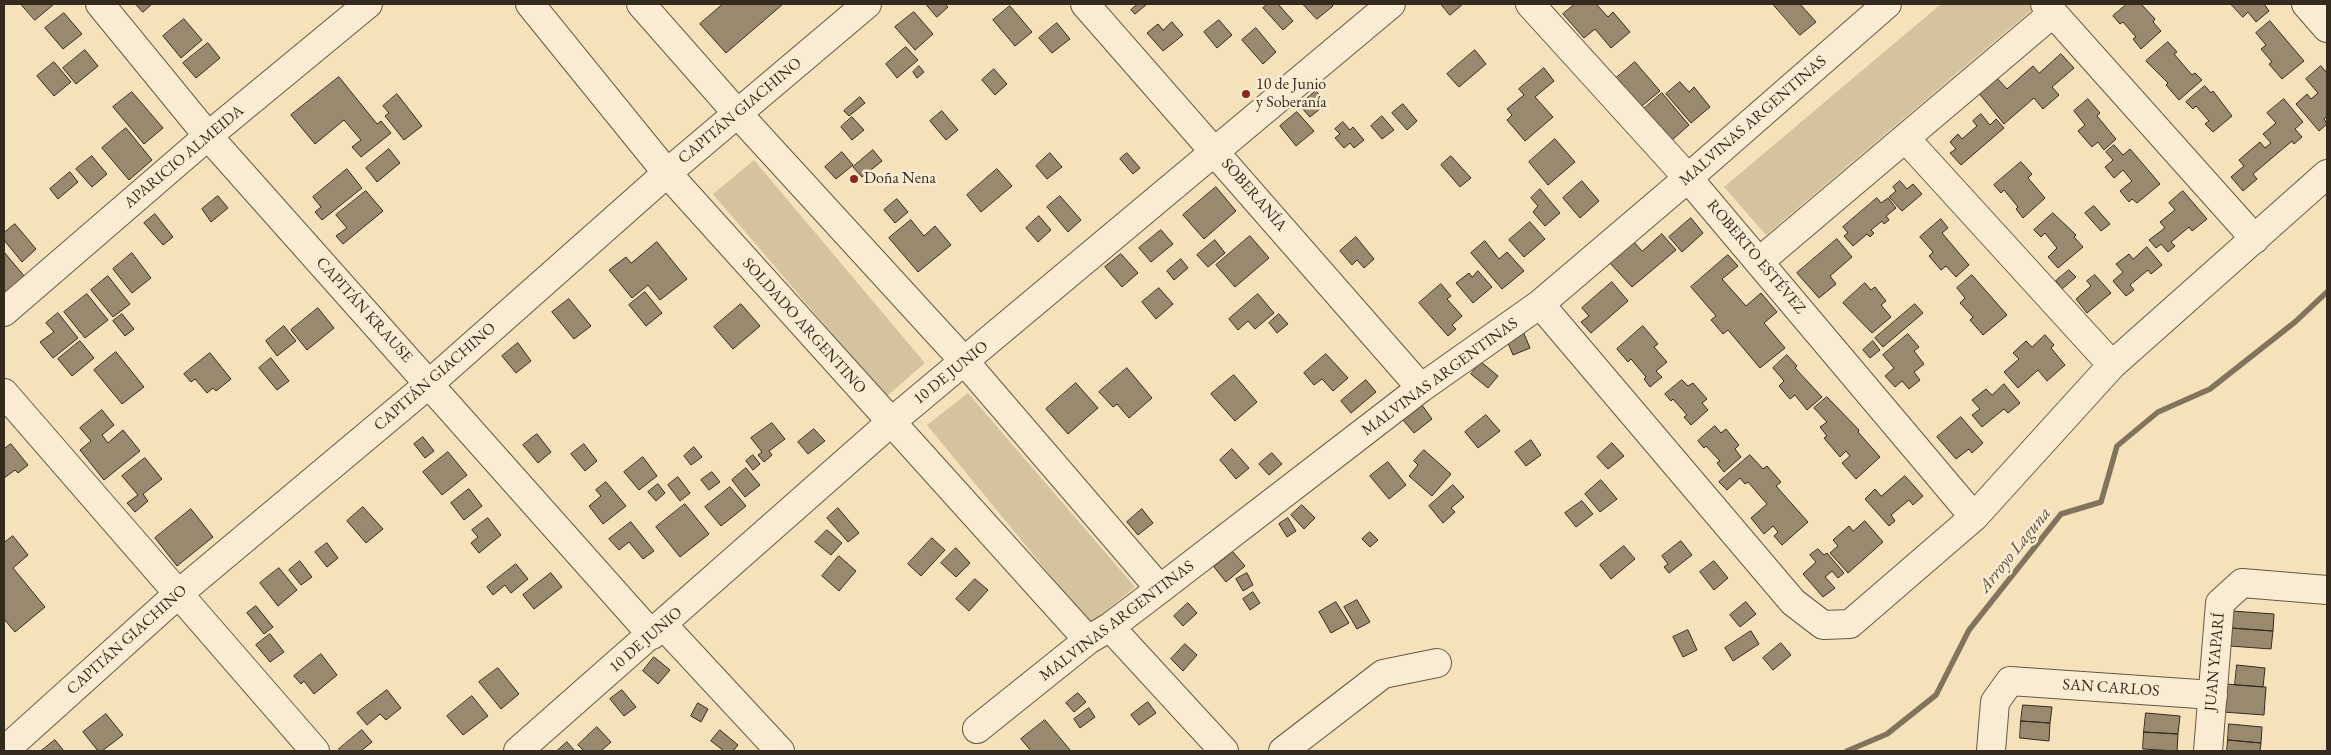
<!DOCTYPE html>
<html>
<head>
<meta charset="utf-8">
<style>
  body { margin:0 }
  #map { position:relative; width:2331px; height:755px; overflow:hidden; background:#f6e2ba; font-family:"EB Garamond",serif }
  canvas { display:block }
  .frame { position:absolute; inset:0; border:5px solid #352a1e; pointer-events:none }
</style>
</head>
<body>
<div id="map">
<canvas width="2331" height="755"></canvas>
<div class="frame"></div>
</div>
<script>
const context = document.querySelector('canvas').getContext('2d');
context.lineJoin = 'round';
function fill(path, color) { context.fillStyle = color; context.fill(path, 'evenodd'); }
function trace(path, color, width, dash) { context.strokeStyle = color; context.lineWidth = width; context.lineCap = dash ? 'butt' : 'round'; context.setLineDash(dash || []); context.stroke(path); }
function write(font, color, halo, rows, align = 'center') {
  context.font = font + ' "EB Garamond",serif'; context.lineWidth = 5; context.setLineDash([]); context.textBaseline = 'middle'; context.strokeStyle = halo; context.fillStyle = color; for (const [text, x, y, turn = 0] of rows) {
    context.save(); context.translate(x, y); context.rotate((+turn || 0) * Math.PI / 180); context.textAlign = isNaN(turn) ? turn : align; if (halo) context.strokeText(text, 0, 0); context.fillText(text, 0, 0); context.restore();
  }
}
fill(new Path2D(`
  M1941 4H2031L2034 8 1766 235 1724 187Z
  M754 160 925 363 886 397 713 194Z
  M968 393 1135 587 1090 624 927 425Z`), '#d5c39f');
trace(new Path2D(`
  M1847 751 1887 734 1936 695 1969 630 2061 514 2101 502 2117 446 2158 412 2210 389 2295 322 2327 292`), '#81735c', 5.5);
const building = new Path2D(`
  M21 4H54L35 20Z
  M136 4H152L143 12Z
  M723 4H783L726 53 700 24Z
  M926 4H945L948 7 937 17Z
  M1138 4H1147L1135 14 1131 10Z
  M1268 4H1278L1293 21 1283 30 1263 8Z
  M1303 4H1331L1333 6 1317 19Z
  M1441 4H1463L1450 15Z
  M1575 4H1596L1608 17 1613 12 1630 32 1611 48 1595 29 1584 38 1563 14Z
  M1773 4H1800L1816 22 1800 35Z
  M2127 4H2141L2155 19 2153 22 2161 31 2141 49 2133 39 2136 37 2123 22 2120 24 2113 16Z
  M2231 4H2264L2269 11 2256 22 2248 12 2243 17Z
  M1010 6 1032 32 1015 46 993 20Z
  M914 12 933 34 915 50 895 27Z
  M64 13 82 34 63 49 45 28Z
  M184 19 202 40 181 58 163 36Z
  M1219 20 1232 35 1217 48 1204 32Z
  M2270 21 2304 61 2282 79 2269 64 2272 62 2261 49 2266 45 2256 33Z
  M1172 22 1183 35 1163 51 1147 33 1158 24 1163 30Z
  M1057 23 1070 39 1052 53 1039 38Z
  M1256 28 1276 52 1263 64 1242 40Z
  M2168 42 2177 52 2174 54 2192 75 2195 73 2202 80 2179 100 2166 85 2168 83 2146 61Z
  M208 43 220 58 196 78 183 63Z
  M906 47 918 60 897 78 886 64Z
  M85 50 98 66 76 84 63 68Z
  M1475 50 1486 64 1459 87 1447 74Z
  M2061 54 2074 68 2052 87 2059 95 2043 109 2034 98 2004 124 1978 92 1996 77 2007 89 2033 66 2039 73Z
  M54 62 71 82 54 96 37 76Z
  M1635 62 1660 91 1637 110 1608 85Z
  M919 66 924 72 917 78 913 72Z
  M2321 66 2327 73V116L2324 119 2327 124 2319 131 2296 104 2307 94 2311 99 2318 93 2306 79Z
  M1544 68 1554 81 1535 97 1553 117 1525 141 1507 120 1512 115 1507 109 1524 95 1519 89Z
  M994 69 1007 84 995 95 982 80Z
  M339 77 377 124 381 121 391 133 361 157 352 147 361 140 344 120 315 144 291 115Z
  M1680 82 1689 92 1694 87 1710 107 1691 123 1666 94Z
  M2205 86 2211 93 2213 91 2232 116 2213 132 2205 124 2209 121 2196 106 2193 109 2186 102Z
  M1316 91 1327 103 1310 117 1299 105Z
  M132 92 163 128 144 144 113 107Z
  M1662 93 1689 125 1672 140 1656 121 1650 126 1639 113Z
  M397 94 422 126 404 140 385 116 389 113 383 106Z
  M860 97 865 103 849 116 844 111Z
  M2088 99 2100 113 2097 116 2116 139 2104 150 2098 142 2092 147 2078 131 2085 125 2074 111Z
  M2284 99 2303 122 2295 129 2302 137 2294 144 2292 141 2253 174 2257 179 2243 191 2231 177 2244 166 2239 160 2260 142 2265 148 2271 143 2263 134 2276 123 2267 113Z
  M1403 104 1417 121 1407 130 1392 113Z
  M942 111 958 130 946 140 930 121Z
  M1297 112 1314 131 1296 146 1280 126Z
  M1981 114 1990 125 1996 119 2004 128 1961 165 1950 153 1956 149 1950 142 1958 134 1962 139 1977 126 1973 121Z
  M1382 116 1394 130 1382 139 1371 126Z
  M852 117 864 130 852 140 841 127Z
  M1343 122 1350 130 1353 127 1364 140 1354 148 1350 143 1344 148 1335 138 1340 134 1335 129Z
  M126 128 152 160 129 180 102 148Z
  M1555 139 1575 162 1548 185 1529 162Z
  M2114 145 2123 155 2130 149 2160 184 2137 203 2132 199 2129 202 2120 191 2132 181 2123 170 2114 178 2105 167 2113 160 2106 152Z
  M389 149 400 163 377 182 366 168Z
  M873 150 882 161 862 177 853 167Z
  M842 152 853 165 836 179 825 167Z
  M1050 153 1062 167 1047 179 1036 166Z
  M1127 153 1140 168 1133 174 1120 159Z
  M92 156 107 174 92 187 76 169Z
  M1451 156 1471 178 1460 187 1441 165Z
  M2021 162 2032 174 2028 178 2045 198 2023 218 2016 209 2018 207 2004 190 2001 193 1994 185Z
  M347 169 362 188 322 220 315 212 321 207 313 197Z
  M997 169 1012 186 981 212 967 195Z
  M70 172 78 182 58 199 50 189Z
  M1582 181 1599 201 1580 218 1563 198Z
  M1900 181 1907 189 1913 184 1922 194 1902 211 1889 197 1896 191 1893 187Z
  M1216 187 1236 211 1204 239 1183 215Z
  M1540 189 1560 213 1545 226 1533 212 1538 206 1531 198Z
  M366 191 383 211 343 244 336 236 347 228 336 215Z
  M2183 191 2207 219 2192 231 2189 227 2171 242 2175 246 2168 252 2161 244 2156 248 2149 240 2165 228 2160 222 2175 210 2169 203Z
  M218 196 228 208 211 222 202 209Z
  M1060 196 1081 220 1068 232 1047 207Z
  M1877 198 1881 203 1888 198 1896 208 1886 216 1889 220 1884 224 1882 221 1871 230 1874 233 1870 237 1867 234 1853 246 1844 236 1848 233 1843 227Z
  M897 199 908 212 895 223 884 210Z
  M2094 206 2110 224 2101 231 2085 213Z
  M2053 213 2076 235 2074 237 2083 247 2058 268 2048 257 2057 248 2045 233 2041 237 2034 230Z
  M155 214 173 237 163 245 144 223Z
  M1039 216 1051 230 1038 242 1026 228Z
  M1691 218 1703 233 1682 252 1669 237Z
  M1941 219 1948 228 1942 233 1969 265 1956 277 1946 266 1941 270 1929 256 1933 252 1920 237Z
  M911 220 924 236 935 226 951 245 918 272 889 238Z
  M1530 222 1545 239 1524 257 1509 240Z
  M15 224 36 249 22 262 4 240V233Z
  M1161 230 1173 244 1151 262 1139 248Z
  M1662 234 1676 250 1632 287 1609 262 1633 241 1642 251Z
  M1250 236 1269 258 1235 287 1216 265Z
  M1356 237 1374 259 1364 268 1357 260 1352 265 1340 251Z
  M1837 239 1852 257 1830 276 1836 284 1819 298 1797 273Z
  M1215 240 1225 253 1208 267 1197 255Z
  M1485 241 1499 259 1507 252 1524 271 1502 289 1471 253Z
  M657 242 687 279 660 300 648 285 632 298 609 270 626 257 631 263Z
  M2147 247 2162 265 2151 274 2148 270 2130 285 2134 290 2126 296 2113 281 2123 272 2116 264 2129 254 2133 259Z
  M4 252 25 277 4 295Z
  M132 253 151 278 132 293 113 269Z
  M1121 254 1138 273 1122 287 1105 267Z
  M1728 255 1738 266 1722 279 1746 306 1761 293 1777 312 1764 323 1785 348 1760 368 1728 330 1723 334 1711 320 1716 316 1691 287Z
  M1181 259 1188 268 1174 280 1167 271Z
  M2069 270 2076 277 2062 289 2056 281Z
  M1478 271 1492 287 1473 303 1456 283 1469 273 1472 277Z
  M1972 275 2007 315 1983 335 1970 320 1973 317 1960 303 1965 298 1957 288Z
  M2095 275 2111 293 2087 313 2076 299 2091 286 2087 281Z
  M108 276 130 304 113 317 91 290Z
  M1612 282 1628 301 1591 333 1581 322 1589 316 1582 308Z
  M1865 283 1871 290 1875 287 1886 301 1881 305 1891 317 1872 333 1843 303Z
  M1441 284 1451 296 1447 299 1462 316 1452 325 1456 329 1448 336 1419 303Z
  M1159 288 1173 304 1156 319 1142 302Z
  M645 292 662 313 646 326 629 305Z
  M87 294 108 320 85 338 64 312Z
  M1258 294 1274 313 1255 329 1248 321 1238 330 1229 319Z
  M569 299 591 326 574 339 552 312Z
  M741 304 760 326 733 349 714 327Z
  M1915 304 1923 313 1883 347 1875 338Z
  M318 308 334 328 307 350 291 330Z
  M58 313 78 338 53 358 40 342 54 332 46 323Z
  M122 314 134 329 125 336 113 321Z
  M1279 314 1288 324 1277 333 1269 323Z
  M1520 324 1530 348 1513 355 1503 331Z
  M284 326 296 341 277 356 266 341Z
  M1643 326 1658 344 1654 347 1667 362 1656 371 1662 377 1650 387 1644 379 1646 377 1631 359 1628 362 1617 349Z
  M1908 334 1919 347 1914 351 1924 364 1914 372 1920 380 1909 389 1902 381 1895 387 1885 376 1894 368 1883 355Z
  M2045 335 2054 345 2051 348 2065 365 2047 381 2038 370 2018 388 2004 372 2019 359 2013 353 2026 341 2032 347Z
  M80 341 94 358 72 376 58 359Z
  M1873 341 1880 350 1870 358 1863 350Z
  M518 343 531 361 516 373 502 356Z
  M116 352 144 387 122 404 94 370Z
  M210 353 231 379 216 391 213 388 207 393 195 379 191 382 184 374Z
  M1326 354 1348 378 1333 391 1322 379 1314 385 1304 373Z
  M1787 355 1797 366 1795 368 1822 397 1807 410 1795 395 1790 399 1779 386 1784 381 1773 368Z
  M271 358 289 381 277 390 259 368Z
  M1481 362 1498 376 1488 388 1471 374Z
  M1127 368 1152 398 1129 418 1117 404 1113 407 1099 392Z
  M1234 375 1257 402 1235 421 1211 394Z
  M1366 380 1376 392 1351 413 1341 401Z
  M1682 380 1688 386 1693 383 1707 399 1702 403 1708 410 1691 425 1684 417 1687 415 1673 399 1671 401 1665 394Z
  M1076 383 1098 408 1068 434 1046 409Z
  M2004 384 2020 403 2008 413 2004 409 1982 427 1972 415 1980 409 1972 400 1986 389 1992 395Z
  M1827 397 1859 430 1858 432 1880 457 1856 479 1842 463 1850 456 1846 451 1840 457 1824 438 1827 436 1820 427 1827 422 1814 408Z
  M1422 405 1432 419 1414 433 1403 420Z
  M102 410 114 425 102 435 108 443 123 430 140 451 104 480 80 450 91 441 80 428Z
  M1486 415 1500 431 1478 448 1465 432Z
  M1961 417 1983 443 1972 453 1969 449 1956 459 1937 437Z
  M772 423 785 439 769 451 772 455 764 462 758 455 762 452 751 438Z
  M1715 426 1721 433 1726 429 1739 445 1735 449 1741 457 1724 472 1717 463 1720 461 1706 446 1704 448 1698 441Z
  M814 429 825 441 808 454 798 442Z
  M537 434 551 452 538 463 523 445Z
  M423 437 434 451 425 458 414 444Z
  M1531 440 1541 455 1526 466 1515 452Z
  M1612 443 1624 456 1608 469 1597 457Z
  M11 444 28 465 18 473 15 470 4 478V449Z
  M584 444 597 461 585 471 571 454Z
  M694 447 702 457 691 465 684 456Z
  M1232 449 1249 468 1236 479 1220 460Z
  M1424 450 1451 474 1432 496 1409 476 1418 465 1414 461Z
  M448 452 467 475 442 495 423 472Z
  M1272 453 1282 464 1269 475 1259 464Z
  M753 455 760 464 753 470 746 461Z
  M1750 455 1763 469 1767 466 1781 482 1776 486 1808 522 1782 545 1774 536 1778 532 1773 526 1764 534 1751 518 1767 504 1748 482 1745 484 1740 478 1727 490 1719 482Z
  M643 457 657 476 639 490 624 472Z
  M145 458 162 479 143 494 148 501 135 512 127 503 138 495 122 476Z
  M1388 462 1406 485 1389 499 1370 476Z
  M746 468 760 485 745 497 732 480Z
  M712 472 720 482 709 490 701 480Z
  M1905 476 1923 496 1913 505 1909 500 1891 515 1895 521 1889 526 1865 499 1875 489 1881 496Z
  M678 477 690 493 680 501 668 485Z
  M1601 480 1617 499 1600 512 1585 494Z
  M606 482 626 506 603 524 589 506 601 496 596 490Z
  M658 484 665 493 656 501 648 492Z
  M1453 485 1464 497 1451 508 1455 512 1443 523 1429 506Z
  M730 487 746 506 721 526 705 507Z
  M469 489 482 506 464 520 451 503Z
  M1582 501 1593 514 1576 527 1565 513Z
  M685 504 709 534 680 557 656 527Z
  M1302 505 1315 518 1304 529 1291 515Z
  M363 507 383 529 366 543 347 521Z
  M838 508 859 533 848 542 827 518Z
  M191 509 213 537 177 566 155 538Z
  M1142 509 1153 523 1138 535 1127 522Z
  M488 518 501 535 479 553 471 543 478 537 472 530Z
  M1288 518 1296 531 1287 537 1279 524Z
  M1865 521 1883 542 1848 573 1830 553 1838 546 1833 540 1849 526 1853 531Z
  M631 522 654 551 643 559 629 542 619 550 609 539Z
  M827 530 842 543 831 555 815 542Z
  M1370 532 1378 540 1370 547 1362 539Z
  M13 536 28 555 13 568 45 607 15 632 4 619V543Z
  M932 538 945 550 921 576 908 564Z
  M1681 541 1692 555 1669 573 1664 567 1668 564 1662 556Z
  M327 543 338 558 327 567 315 552Z
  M1624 546 1635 559 1611 579 1600 565Z
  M956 548 970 563 956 577 941 563Z
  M1818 549 1824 555 1827 553 1844 573 1838 578 1832 571 1825 577 1835 588 1823 597 1803 574 1816 562 1810 555Z
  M1233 552 1245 566 1226 582 1214 567Z
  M839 556 856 571 839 591 822 576Z
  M300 561 312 577 301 585 289 570Z
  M1714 561 1728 578 1714 590 1700 572Z
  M516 564 528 579 511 593 505 585 493 595 487 587Z
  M279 568 297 590 278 606 260 583Z
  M551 573 562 587 534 609 523 595Z
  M1247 573 1253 585 1243 591 1236 579Z
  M975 579 988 590 969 611 956 599Z
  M1253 592 1260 603 1250 610 1243 599Z
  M1357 600 1370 622 1357 629 1344 607Z
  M1336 602 1349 623 1331 633 1319 612Z
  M1746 602 1756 614 1740 627 1730 615Z
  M1188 603 1197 613 1183 626 1174 616Z
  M256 606 273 627 264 634 247 613Z
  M2232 611 2274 614 2273 631 2231 628Z
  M2231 628 2273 631 2271 649 2230 646Z
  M1688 630 1697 650 1683 657 1673 637Z
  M1751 631 1759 644 1733 661 1725 648Z
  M270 634 284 652 270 662 256 645Z
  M1781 643 1791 655 1773 670 1763 658Z
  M1185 644 1197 655 1183 671 1171 659Z
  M321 654 337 675 314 694 304 681 301 684 294 676Z
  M654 657 670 670 658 684 643 671Z
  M2237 665 2265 668 2263 687 2235 685Z
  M498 668 519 694 501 709 479 682Z
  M2226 684 2266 687 2264 715 2223 712Z
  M387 690 401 708 386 720 380 714 367 725 357 713Z
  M622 690 636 707 624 716 610 699Z
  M1078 693 1086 702 1074 712 1066 703Z
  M472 696 488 716 463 735 447 716Z
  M1148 702 1156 713 1139 725 1131 715Z
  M698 703 708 709 701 722 691 716Z
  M2023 705 2052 707 2050 723 2021 721Z
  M1089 708 1095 717 1080 728 1074 719Z
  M2146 713 2180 716 2178 734 2144 732Z
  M106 714 123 735 102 751H98L83 732Z
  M1045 720 1070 750 1069 751H1031L1021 739Z
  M2021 721 2050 723 2049 741 2020 738Z
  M2229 724 2262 727 2261 743 2228 740Z
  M597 727 611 742 601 751H584L578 745Z
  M362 730 372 742 361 751H341L339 749Z
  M720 730 738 745 733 751H724L711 741Z
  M2144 732 2178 734 2177 751 2143 749Z
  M55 740 64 751H41Z
  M2228 740 2261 743 2260 751H2227Z
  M567 742 575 751H557Z`);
fill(building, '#998a6f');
trace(building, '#352a1e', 1);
const minor = new Path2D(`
  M100 4 208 136 652 635
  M530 4 667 173 1088 640
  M641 4 737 113 965 362 1160 589
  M1085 4 1421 388
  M1530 4 1688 178 1974 517
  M2045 4 2255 239
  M2306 4 2327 28
  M1906 139 2112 365
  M1760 261 2053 13
  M1540 304 1793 602 1823 625 1850 624 1974 517 2112 365 2327 174
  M4 312 208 136 368 4
  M4 393 315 751
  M663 625 780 751
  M1110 627 1224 751
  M977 729 1088 640 1110 627 1160 589 1421 388 1540 304 1688 178 1887 4
  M4 751 177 595 429 384 667 173 867 4
  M518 751 890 423 1391 4
  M1283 751 1383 674 1437 663
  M1991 751 1995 702 2010 681 2213 695
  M2208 751 2220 603 2242 583 2327 590`);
trace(minor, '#655845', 30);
trace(minor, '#f9ecd2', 28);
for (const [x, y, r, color] of [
  [1246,94,5,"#8f2418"],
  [854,179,5,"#8f2418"]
]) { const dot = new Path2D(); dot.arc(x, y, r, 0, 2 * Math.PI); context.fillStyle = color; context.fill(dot); trace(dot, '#f9ecd2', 2); }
write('16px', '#352a1e', '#f9ecd2', [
  ["10 de Junio",1256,85],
  ["y Soberanía",1256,103],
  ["Doña Nena",864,179]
], 'left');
write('16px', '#352a1e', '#f9ecd2', [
  ["CAPITÁN GIACHINO",740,111,-40],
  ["MALVINAS ARGENTINAS",1753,121,-41],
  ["APARICIO ALMEIDA",184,157,-40],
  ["SOBERANÍA",1254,195,49],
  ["ROBERTO ESTÉVEZ",1756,257,50],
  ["CAPITÁN KRAUSE",364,310,48],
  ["SOLDADO ARGENTINO",804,326,48],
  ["10 DE JUNIO",951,373,-39],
  ["CAPITÁN GIACHINO",435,377,-41],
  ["MALVINAS ARGENTINAS",1440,377,-36],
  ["MALVINAS ARGENTINAS",1117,621,-37],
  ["CAPITÁN GIACHINO",127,640,-42],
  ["10 DE JUNIO",646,640,-41],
  ["JUAN YAPARÍ",2215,662,-85],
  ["SAN CARLOS",2111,688,4]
]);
write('italic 18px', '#5b4e3d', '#f9ecd2', [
  ["Arroyo Laguna",2015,550,-51]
]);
</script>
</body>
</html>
